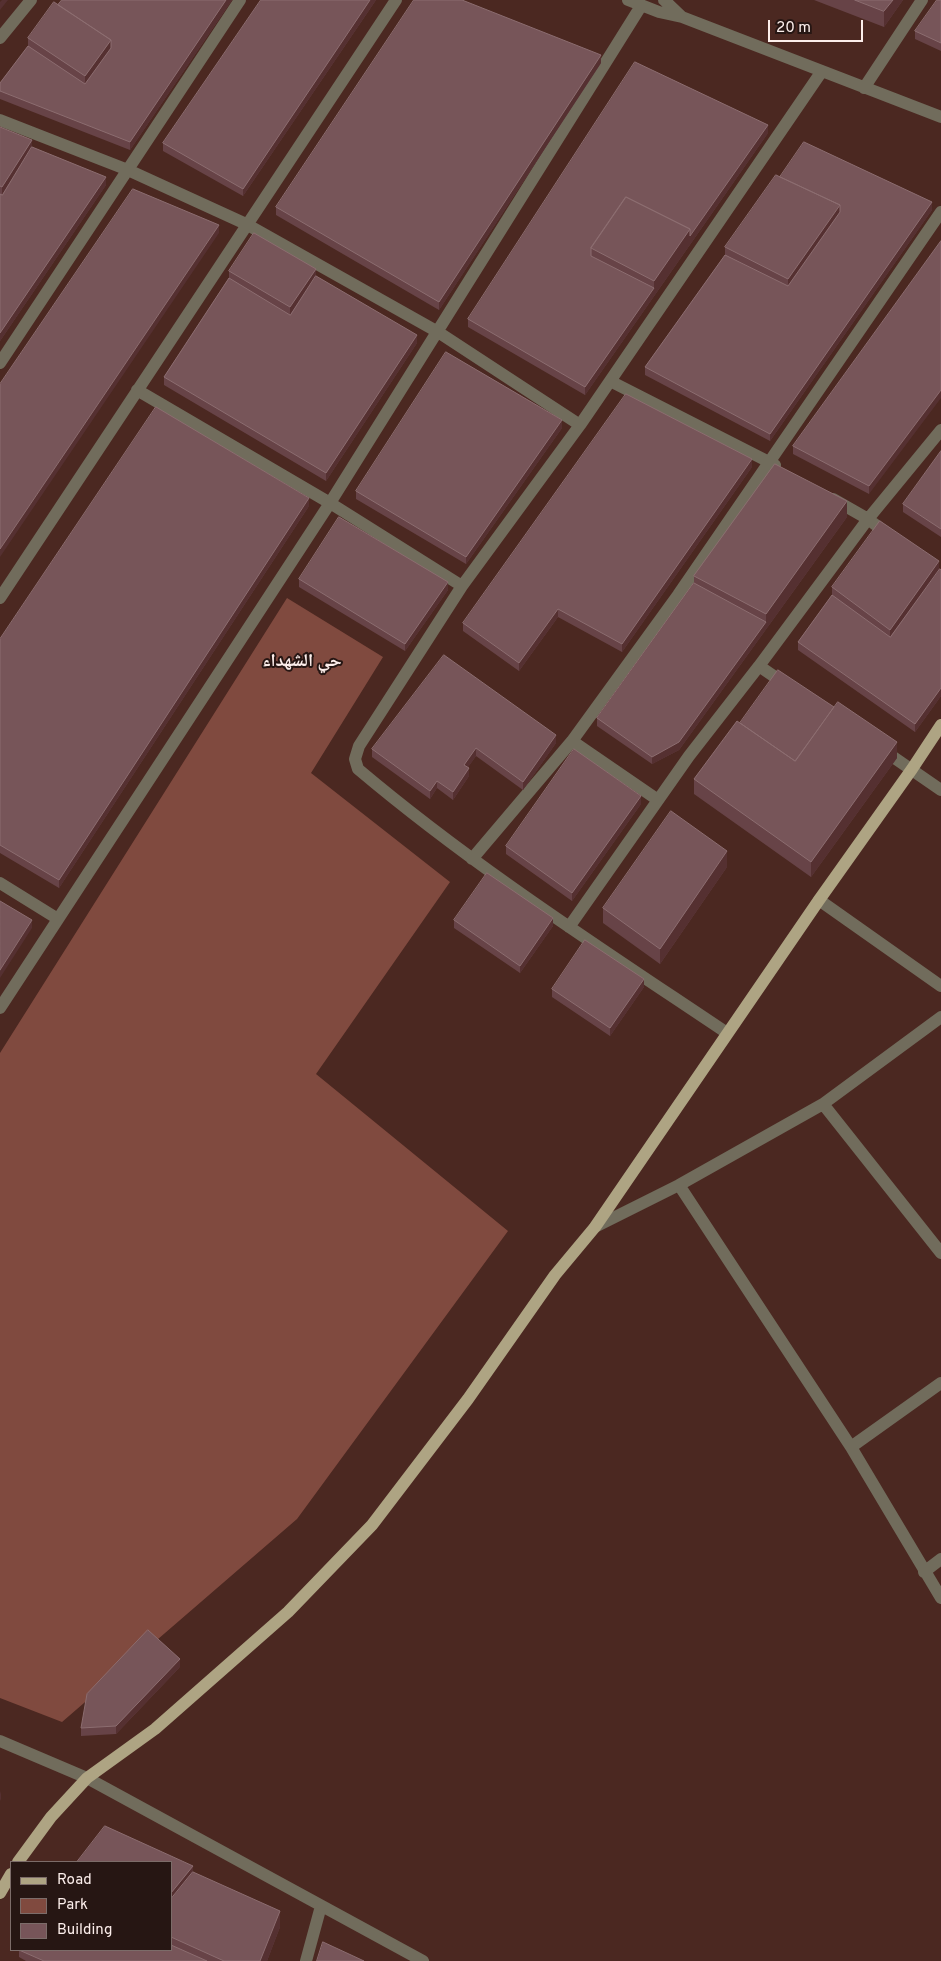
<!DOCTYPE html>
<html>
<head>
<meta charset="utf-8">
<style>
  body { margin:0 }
  #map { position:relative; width:941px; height:1961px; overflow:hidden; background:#4b2821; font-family:Overpass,sans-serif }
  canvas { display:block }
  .legend { position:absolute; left:10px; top:1861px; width:162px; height:90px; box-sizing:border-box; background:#261613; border:1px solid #7c6c69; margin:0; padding:6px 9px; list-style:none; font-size:15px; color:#fceeeb }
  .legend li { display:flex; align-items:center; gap:10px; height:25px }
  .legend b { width:25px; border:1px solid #7c6c69 }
  .scale { position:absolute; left:768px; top:20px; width:95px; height:22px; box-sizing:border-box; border:2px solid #fceeeb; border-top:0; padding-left:6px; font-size:15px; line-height:18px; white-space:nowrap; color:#fceeeb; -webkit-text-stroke:4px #261613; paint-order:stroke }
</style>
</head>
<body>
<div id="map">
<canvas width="941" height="1961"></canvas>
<ul class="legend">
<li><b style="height:6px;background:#aea483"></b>Road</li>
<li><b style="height:14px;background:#804a3f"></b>Park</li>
<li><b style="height:14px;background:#775559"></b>Building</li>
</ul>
<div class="scale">20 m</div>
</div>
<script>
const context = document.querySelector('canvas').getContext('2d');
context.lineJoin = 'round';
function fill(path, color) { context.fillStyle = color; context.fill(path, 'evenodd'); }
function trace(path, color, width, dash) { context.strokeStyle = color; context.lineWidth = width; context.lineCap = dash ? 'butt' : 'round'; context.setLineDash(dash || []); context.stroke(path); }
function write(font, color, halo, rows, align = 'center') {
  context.font = font + ' Overpass,"Noto Naskh Arabic",sans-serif'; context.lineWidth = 4; context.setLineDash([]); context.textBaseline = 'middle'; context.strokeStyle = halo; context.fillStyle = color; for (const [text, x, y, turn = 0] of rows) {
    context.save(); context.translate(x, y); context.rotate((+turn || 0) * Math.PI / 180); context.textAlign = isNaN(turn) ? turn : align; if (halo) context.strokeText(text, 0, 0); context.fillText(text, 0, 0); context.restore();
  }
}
fill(new Path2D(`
  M287 598 383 657 311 773 450 882 316 1074 508 1231 297 1519 62 1722 0 1698V1053Z`), '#804a3f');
trace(new Path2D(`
  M628 0 659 12 682 17 941 117
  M664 0 682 17
  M0 38 31 0
  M864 88 922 0
  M0 120 128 170 246 224 438 332 580 425
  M0 363 240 0
  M610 381 775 465
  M137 390 330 503 462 586
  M833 499 868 519 890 536
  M0 598 396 0
  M759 666 868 519 941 430
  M572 741 658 800
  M883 750 941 790
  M472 859 572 741 678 595 941 212
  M0 883 58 919
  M819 900 941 986
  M569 927 689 756 759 666 788 686
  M0 1008 330 503 641 6
  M727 1033C602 949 474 867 358 769L355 759 359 746 462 586 580 425 822 71
  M823 1104 941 1017
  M679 1185 851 1447 941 1598
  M595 1227 679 1185 823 1104 941 1253
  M851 1447 941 1383
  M924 1572 941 1559
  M0 1741 87 1778 423 1961
  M306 1961 321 1906`), '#716c5c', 12);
trace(new Path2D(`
  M18 1862 51 1817 87 1778 155 1729 288 1612 372 1525 468 1399 555 1275 595 1227 819 900 912 769 941 725
  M0 1893 11 1874`), '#aea483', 12);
fill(new Path2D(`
  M62 0H232L130 150 0 99V83L28 46V38Z
  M261 0H376L243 196 163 151V143Z
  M814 0H903L884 27Z
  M941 0V51L915 39V31Z
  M601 63 439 310 276 215V207Z
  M0 127 32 147 106 185 0 341Z
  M768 133 585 395 468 327V319Z
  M932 210 770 441 645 375V367L725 255V247Z
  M941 241 869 494 793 454V446Z
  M229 271 316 276 417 343 326 481 164 385V377L229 278Z
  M562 428 466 564 356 499V491Z
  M941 451V537L903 512V504Z
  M752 467 622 652 558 617 519 671 463 631V623Z
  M309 506 59 888 0 853V639Z
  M847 517 679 750 652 764 597 726V718L694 583V576Z
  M939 569 941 570V696L915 732 798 650V642L832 595V587Z
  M299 579 448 590 405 651 299 587Z
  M740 723 897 758 811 877 694 794V779Z
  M556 743 523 790 476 756 468 767 469 776 453 800 437 788 430 799 372 757V749Z
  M641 804 572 901 506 854V846Z
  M727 867 660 964 603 923V908Z
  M454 920 553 926 520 973 454 928Z
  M644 987 610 1036 552 997V989Z
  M180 1667 116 1734 81 1736V1728Z
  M171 1862 193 1872 280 1927 267 1961H26L19 1957V1950H171Z`), '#674347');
fill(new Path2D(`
  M2 0H8L0 10V2Z
  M226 0H232L130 150V142Z
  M370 0H376L243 196V189Z
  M893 0H903L884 27V11Z
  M111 40V56L85 92V76Z
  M601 55V63L439 310V302Z
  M768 125V133L585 395V387L654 288V281L690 229Z
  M32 140V155L2 202V187Z
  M106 177V185L0 341V333Z
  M932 202V210L770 441V434Z
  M840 205V220L788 294V279Z
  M219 225V233L0 557V549Z
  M316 269V284L290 322V307Z
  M417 335V343L326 481V473Z
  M941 390V398L869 494V486Z
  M562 420V428L466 564V557Z
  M752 459V467L622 652V644Z
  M309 498V506L59 888V880Z
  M847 501V517L679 750 652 764V757L766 622V614Z
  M939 561V576L890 645V630Z
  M448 582V590L405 651V644Z
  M558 609V617L519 671V663Z
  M941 688V696L915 732V724Z
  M556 735V743L523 790V782Z
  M897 742V758L811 877V862Z
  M476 748V756L464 773V765Z
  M469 768V776L453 800V792Z
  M437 781V788L430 799V791Z
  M641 796V804L572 901V893Z
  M727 851V867L660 964V949Z
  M553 918V926L520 973V966Z
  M32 920V928L0 978V970Z
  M644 979V987L610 1036V1028Z
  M180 1659V1667L116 1734V1726Z
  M1 1791V1799L0 1801V1794Z
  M193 1866V1888L171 1915V1893Z
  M280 1911V1927L267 1961H260Z`), '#553031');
const building = new Path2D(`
  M62 0H226L130 142 0 91V83L28 46 85 84 111 48V40L58 5Z
  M261 0H370L243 189 163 143Z
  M414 0H462L601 55 439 302 276 207Z
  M855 0H893L884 11Z
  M937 0H941V43L915 31Z
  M54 2 111 40 85 76 28 38Z
  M635 62 768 125 690 236V229L626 197 591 248V256L654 288 585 387 468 319Z
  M0 127 32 140 2 187 0 186Z
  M804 142 932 202 770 434 645 367 725 255 788 286 840 212V205L780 177Z
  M32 147 106 177 0 333V194L2 195Z
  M776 175 840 205 788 279 725 247Z
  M133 189 219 225 0 549V384Z
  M626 197 690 229 654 281 591 248Z
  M254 233 316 269 290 307 229 271Z
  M941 241V390L869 486 793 446Z
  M316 276 417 335 326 473 164 377 229 278 290 315Z
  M446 352 562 420 466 557 356 491Z
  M626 394 752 459 622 644 558 609 519 663 463 623Z
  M156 407 309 498 59 880 0 845V639Z
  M941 451V529L903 504Z
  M775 464 847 501 766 614 694 576Z
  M339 517 448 582 405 644 299 579Z
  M880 521 939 561 890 630 832 587Z
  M940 569 941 570V688L915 724 798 642 832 595 890 637Z
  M694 583 766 622 679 742 652 757 597 718Z
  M444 655 556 735 523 782 476 748 464 765 469 768 453 792 437 781 430 791 372 749Z
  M778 670 834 707 795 761 740 723Z
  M838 702 897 742 811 862 694 779 737 721 795 761Z
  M574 749 641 796 572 893 506 846Z
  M671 811 727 851 660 949 603 908Z
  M487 873 553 918 520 966 454 920Z
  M0 901 32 920 0 970Z
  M585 940 644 979 610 1028 552 989Z
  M148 1630 180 1659 116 1726 81 1728 87 1694Z
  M105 1826 193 1866 171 1893V1862H77Z
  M193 1872 280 1911 260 1961H224L171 1937V1899Z
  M323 1942 364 1961H317Z
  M171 1945 207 1961H44L19 1950H171Z`);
fill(building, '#775559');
trace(building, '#8c6d70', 1);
write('bold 18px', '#fceeeb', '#261613', [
  ["حي الشهداء",302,662]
]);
</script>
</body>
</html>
